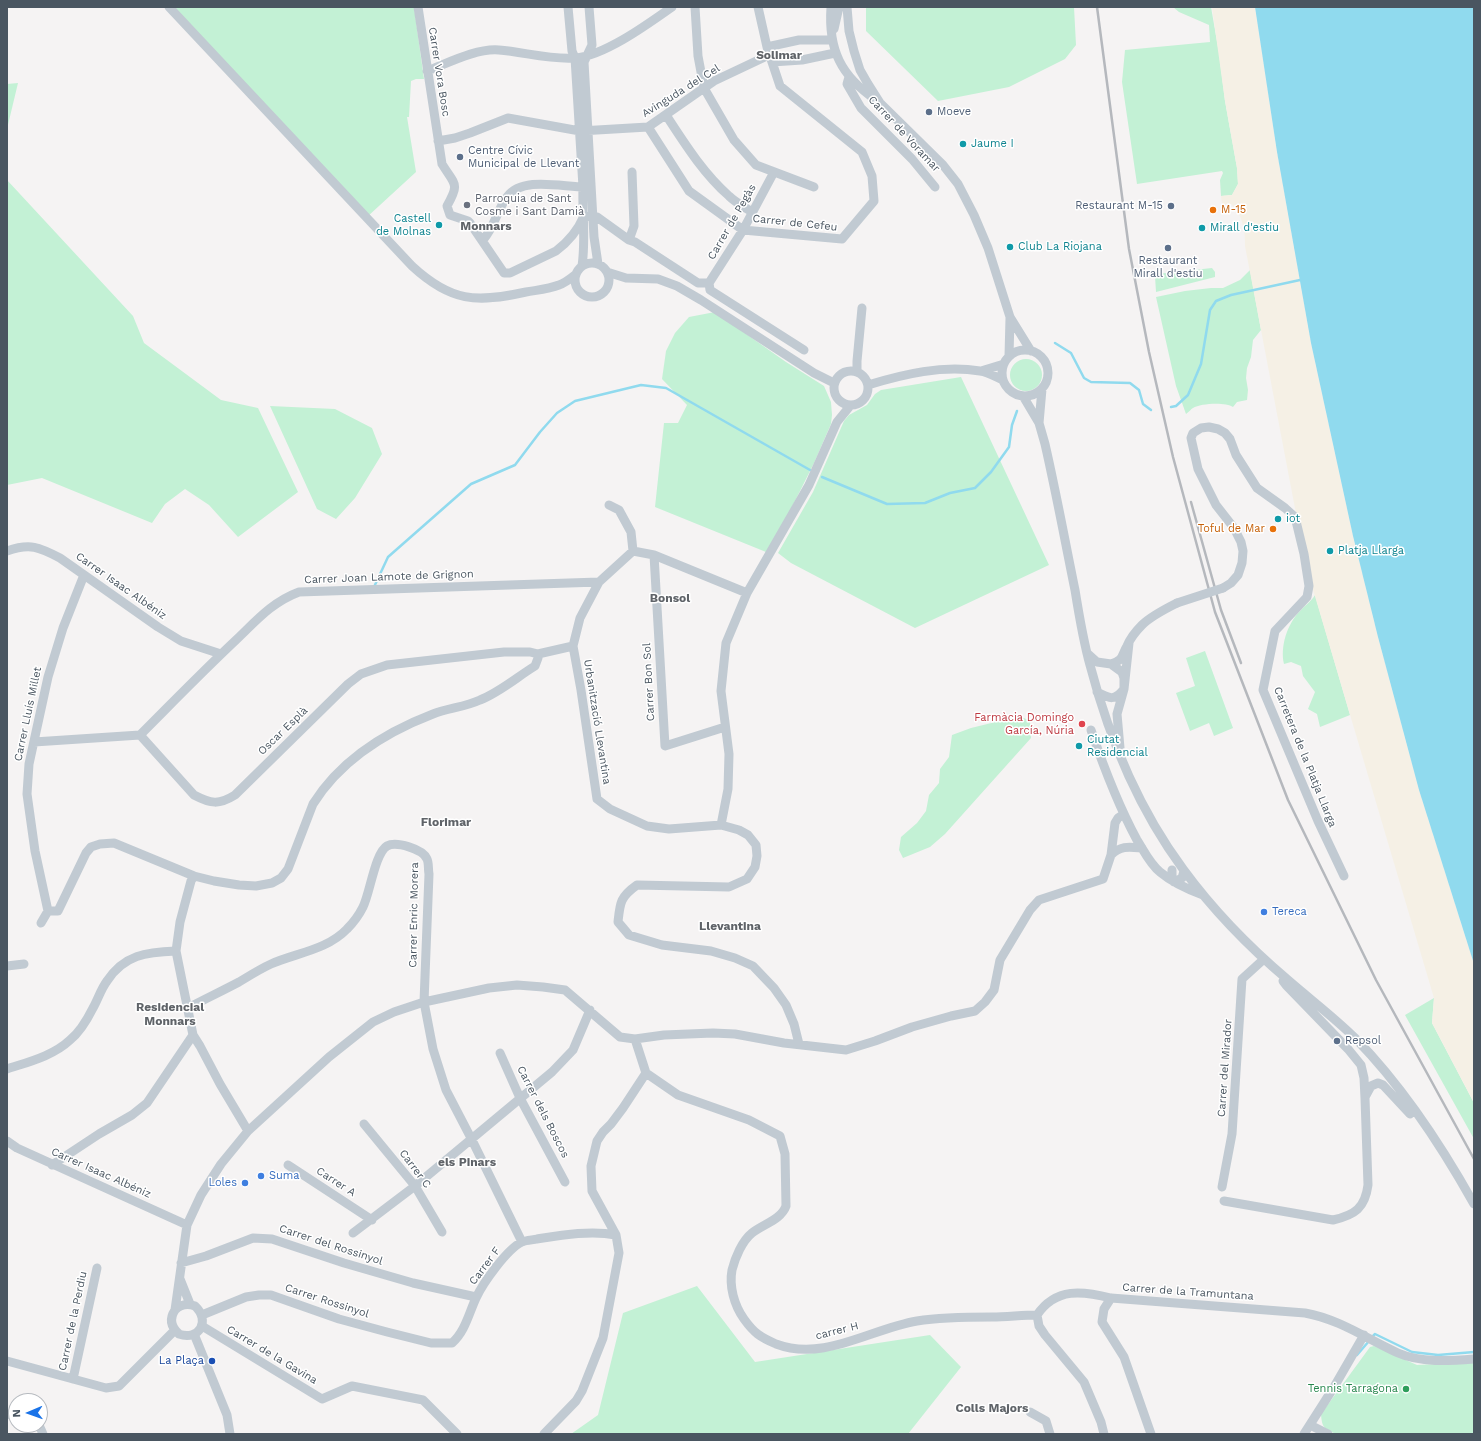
<!DOCTYPE html>
<html>
<head>
<meta charset="utf-8">
<style>
  body { margin:0 }
  #map { position:relative; width:1481px; height:1441px; overflow:hidden; background:#f5f3f3; font-family:"Work Sans",sans-serif }
  canvas { display:block }
  .frame { position:absolute; inset:0; border:8px solid #4a5661; pointer-events:none }
  .north { position:absolute; left:8px; top:1393px; width:40px; height:40px; box-sizing:border-box; background:#fff; border:1px solid #b7bbc0; border-radius:50%; rotate:268deg; font-size:11px; font-weight:700; line-height:16px; text-align:center; color:#4a5661 }
  .north::after { content:''; display:block; margin:auto; width:14px; height:18px; background:#1a73e8; clip-path:polygon(50% 0,100% 100%,50% 72%,0 100%) }
</style>
</head>
<body>
<div id="map">
<canvas width="1481" height="1441"></canvas>
<div class="frame"></div>
<div class="north">N</div>
</div>
<script>
const context = document.querySelector('canvas').getContext('2d');
context.lineJoin = 'round';
function fill(path, color) { context.fillStyle = color; context.fill(path, 'evenodd'); }
function trace(path, color, width, dash) { context.strokeStyle = color; context.lineWidth = width; context.lineCap = dash ? 'butt' : 'round'; context.setLineDash(dash || []); context.stroke(path); }
function write(font, color, halo, rows, align = 'center') {
  context.font = font + ' "Work Sans",sans-serif'; context.lineWidth = 3; context.setLineDash([]); context.textBaseline = 'middle'; context.strokeStyle = halo; context.fillStyle = color; for (const [text, x, y, turn = 0] of rows) {
    context.save(); context.translate(x, y); context.rotate((+turn || 0) * Math.PI / 180); context.textAlign = isNaN(turn) ? turn : align; if (halo) context.strokeText(text, 0, 0); context.fillText(text, 0, 0); context.restore();
  }
}
fill(new Path2D(`
  M169 7H414L424 79H416L411 81 409 117H407L416 172 367 217Z
  M866 7H1074L1076 45 1065 59 1009 87 938 101 866 31Z
  M1173 7H1211L1219 53 1225 101 1237 168 1238 184 1232 195 1221 196 1220 180 1223 173 1222 171 1137 184 1122 82 1125 50 1210 42 1209 25 1179 12Z
  M18 83 7 129V84Z
  M7 180 133 316 144 343 221 400 258 408 298 492 238 537 209 505 185 489 165 504 152 523 42 478 7 485Z
  M1212 268 1215 272V277L1156 292 1155 276 1157 274Z
  M1250 270 1261 330 1253 340 1251 357 1247 368 1246 378 1248 390 1247 400 1237 402 1233 407C1226 402 1201 403 1193 408 1191 409 1189 412 1186 414L1176 386 1156 297 1185 291 1211 288H1223L1240 280Z
  M715 312 786 362 824 386 831 402 832 415 831 424 814 463 777 537 766 552 655 507 664 423H678L687 405 662 379 666 351 675 333 689 317Z
  M1010 375a16 16 0 1 1 32 0a16 16 0 1 1-32 0Z
  M961 377 1049 565 915 628 791 563 778 553 813 492 844 421 849 415 867 405 875 394 881 390Z
  M270 406 335 409 372 428 382 454 355 498 336 519 317 509Z
  M1315 595 1350 715 1320 727 1317 714 1308 709 1315 692 1303 676 1301 666 1291 662 1284 664C1280 647 1287 624 1300 611 1305 605 1311 602 1315 595Z
  M1205 651 1233 728 1214 736 1209 723 1190 731 1176 693 1195 686 1186 658Z
  M1020 716 1030 721 1031 738 945 834 930 847 903 858 899 850 901 837 917 823 926 811 929 795 939 783 940 769 949 757 952 735 971 728Z
  M1434 998 1432 1023 1474 1103V1139L1405 1015Z
  M697 1286 755 1362 930 1335 961 1367 908 1434H571L598 1415 623 1313Z
  M1374 1346 1417 1365 1474 1362V1434H1336C1324 1428 1322 1428 1321 1414L1370 1347Z`), '#c3f1d5');
fill(new Path2D(`
  M1212 7H1255L1277 152 1311 343 1353 536 1378 637 1419 790 1474 964V1103L1432 1023 1434 998 1306 566 1245 246C1245 229 1243 216 1231 204L1222 205 1221 196 1232 195 1238 184 1237 168 1225 101Z`), '#f5f0e5');
fill(new Path2D(`
  M1255 7H1474V964L1419 790 1378 637 1353 536 1311 343 1277 152Z`), '#90daee');
trace(new Path2D(`
  M1055 343 1071 353 1084 378 1091 382 1130 383 1139 390 1143 404 1151 410
  M1171 407 1176 406 1188 395 1201 364 1210 310 1216 301 1231 295 1300 280
  M822 477 887 504 925 503 950 493 975 488 991 472 1009 447 1012 425 1017 411
  M374 587 388 557 471 484 515 465 540 432 557 413 575 401 641 385 666 388 810 470
  M1372 1337 1375 1334 1412 1352 1438 1355 1474 1352
  M1357 1355 1369 1341`), '#90daee', 2.5);
trace(new Path2D(`
  M169 7 412 266C451 302 476 303 526 292 537 290 549 289 559 285 565 283 570 279 575 275
  M418 7 442 164C455 185 460 183 447 206L450 215 468 221 470 223 504 273H510L556 251C568 242 578 230 584 216L597 217 629 240 635 242 698 283H709
  M568 7 572 51 575 58 583 187C582 213 586 239 582 266
  M589 7 592 45 584 62 594 237 598 264
  M695 7 698 56 704 88 734 140 756 165 814 187
  M831 7C828 50 841 76 876 100
  M847 7 849 31 854 51 860 70 868 84 880 103 943 165 958 184 974 215 988 248 1010 317 1031 351
  M834 29 839 7
  M767 47 799 40H832
  M772 62 802 60 835 53
  M427 71C448 63 477 48 499 50 524 52 550 60 575 58 604 56 648 24 672 7
  M849 77 847 84 861 108 912 159 935 187
  M666 115C685 144 703 173 729 196 736 203 745 207 752 212
  M648 127 689 191 743 230 842 239 874 201 872 176 862 152 780 86 767 47 758 7
  M438 141 455 138 470 133 508 118 580 131 648 127 714 81 769 55
  M483 240C495 226 497 210 507 197 523 175 565 188 588 187
  M629 240 634 226 632 172
  M575 280a17 17 0 1 1 34 0a17 17 0 1 1-34 0Z
  M607 272 626 278 658 279 677 286 701 300 814 373 834 383
  M709 283 743 230 774 172
  M709 283 710 290 804 350
  M1002 373a23 23 0 1 1 46 0a23 23 0 1 1-46 0Z
  M1009 356 1010 318
  M834 388a17 17 0 1 1 34 0a17 17 0 1 1-34 0Z
  M981 371 1004 364
  M857 372V361L862 308
  M868 385C904 374 942 365 980 371 988 372 996 377 1003 380
  M1023 396 1039 423 1045 444C1056 492 1065 541 1075 590 1079 615 1083 640 1090 665 1109 738 1138 808 1183 869 1213 910 1249 947 1288 980 1311 1000 1335 1018 1356 1039 1404 1088 1441 1145 1474 1204
  M1039 423 1042 389
  M609 505 619 510 631 532 633 551
  M7 551C30 543 39 547 60 558L158 627 181 641 221 654
  M654 555 665 746 725 727
  M1223 588 1231 583 1238 575 1242 563 1243 551 1241 542 1234 528 1216 505 1198 469 1191 438 1193 433 1201 428 1209 427 1218 429 1225 433 1230 439 1236 455 1257 488 1285 508 1295 517 1304 554 1309 586 1307 597 1275 631 1263 690 1318 821 1344 876
  M747 593 654 555 633 551 599 582 580 618 573 646 581 690 597 799 610 809 647 826 669 829 721 825 739 830 748 835 756 845 757 856 755 867 747 879 729 887 637 885C620 897 620 903 618 922L629 935 662 945 711 951 735 958 753 966 774 988 786 1005 794 1024 799 1044
  M1087 653 1097 662 1111 664 1122 672 1124 678V689C1115 701 1110 699 1097 692
  M1111 664C1124 660 1121 656 1127 646 1130 639 1136 631 1142 625 1151 616 1165 609 1177 603
  M1091 730C1104 768 1118 805 1137 840 1144 851 1150 864 1160 872 1173 883 1187 889 1203 895
  M140 735 194 795C211 804 219 805 235 795L348 684 361 674 387 665 504 652H530L538 654 573 646
  M140 735C172 703 203 671 236 640 256 621 272 602 299 592L599 582
  M34 742 140 735
  M1120 748 1117 714 1124 689 1129 643
  M721 825 728 789 729 754 721 691 726 643 747 593 809 485 837 422 850 406
  M1111 855C1121 845 1130 847 1142 848
  M1172 870V876L1174 882 1182 878 1184 871
  M194 876 191 881 180 922 176 951 193 1035 200 1046 220 1084 248 1131
  M48 911 35 851 27 794 29 764 48 677 63 628 84 575
  M41 923 48 911H58L86 853 91 847 100 844 114 843 194 876 214 881 239 885 256 886 272 883 281 878 288 869 313 804C340 761 386 732 433 714 449 708 465 707 480 700 500 692 517 677 535 666L538 658V654
  M7 966 24 964
  M188 1008C205 999 222 991 239 982 249 976 260 969 271 964 296 953 327 950 347 929 353 923 359 915 363 907 370 893 375 853 387 846 396 841 423 849 427 859 429 863 428 869 429 874L424 1002 433 1049 446 1090 472 1140 522 1242
  M500 1053 520 1098 565 1182
  M7 1069C28 1062 53 1056 70 1040 80 1032 87 1020 93 1008 98 999 101 989 107 981 124 955 146 952 176 951
  M646 1073 678 1095 749 1120 780 1136 785 1154 786 1206C781 1220 763 1224 752 1233 742 1241 735 1258 732 1270 729 1286 734 1305 744 1319 754 1333 760 1337 776 1344 824 1362 870 1329 917 1321 942 1317 967 1317 992 1317 1007 1317 1022 1315 1037 1315
  M1365 1097 1371 1086 1378 1083 1383 1085 1410 1114
  M364 1124 415 1186 442 1232
  M7 1141 17 1148 187 1225
  M52 1165 99 1134 132 1115 147 1103 193 1035
  M288 1165 372 1220
  M1222 1187 1232 1134 1242 979 1264 959
  M1224 1201 1333 1220C1355 1215 1365 1208 1368 1185L1365 1098 1364 1078 1361 1065 1348 1049 1286 985 1283 981
  M353 1233 415 1186 552 1072 573 1050 590 1010
  M181 1263 206 1256 253 1238 272 1239 344 1263 413 1283 476 1297
  M180 1279 190 1304
  M1111 1298 1104 1309 1102 1322 1124 1357 1151 1434
  M175 1310C181 1304 187 1303 195 1306 211 1321 199 1341 179 1334 171 1327 169 1319 175 1310L187 1225 201 1195 221 1164 248 1131 329 1057 373 1022 394 1012 424 1002 489 988 517 985 543 987 565 990 620 1037 635 1039 664 1035 713 1033 735 1034 784 1043 846 1050 875 1041 912 1027 951 1016 975 1011 985 1002 994 990 1000 960 1030 910 1039 900 1103 879 1111 855 1115 823 1118 818 1124 814
  M202 1315 246 1297 259 1295H271L339 1319 387 1332 431 1343H452C465 1332 469 1313 476 1298 483 1283 507 1249 522 1242 526 1240 533 1240 537 1239 562 1235 591 1230 616 1235
  M202 1326 322 1399 352 1386 423 1400 457 1434
  M194 1334 227 1415 230 1434
  M7 1361 106 1388 119 1386 175 1330
  M73 1379 97 1268
  M1030 1412 1046 1421 1050 1434
  M7 1414 16 1416
  M39 1425 43 1434
  M1310 1425 1328 1434
  M544 1434 576 1401 582 1391 603 1338 619 1253 616 1235 592 1191 591 1166 597 1141 603 1132 611 1124 623 1108 646 1073 635 1039
  M1104 1434 1101 1422 1084 1382 1045 1335 1039 1326 1037 1315C1056 1287 1083 1291 1111 1298L1305 1313C1339 1319 1367 1339 1398 1353 1421 1363 1449 1361 1474 1359
  M1304 1434 1334 1387 1364 1335`), '#c1cad2', 9);
trace(new Path2D(`
  M1097 7 1129 249 1149 352 1173 457 1215 612 1288 800 1376 980 1474 1159
  M1191 502 1221 610 1241 663`), '#b5b8bd', 2.5);
trace(new Path2D(`
  M1177 603 1223 588`), '#c1cad2', 9);
for (const [x, y, r, color] of [
  [929,112,4,"#5c6f8a"],
  [963,144,4,"#0f9aa8"],
  [460,157,4,"#5c6f8a"],
  [467,205,4,"#6b7280"],
  [1171,206,4,"#5c6f8a"],
  [1213,210,4,"#e8710a"],
  [439,225,4,"#0f9aa8"],
  [1202,228,4,"#0f9aa8"],
  [1010,247,4,"#0f9aa8"],
  [1168,248,4,"#5c6f8a"],
  [1278,519,4,"#0f9aa8"],
  [1273,529,4,"#e8710a"],
  [1330,551,4,"#0f9aa8"],
  [1082,724,4,"#e0444e"],
  [1079,746,4,"#0f9aa8"],
  [1264,912,4,"#3f7fe0"],
  [1337,1041,4,"#5c6f8a"],
  [261,1176,4,"#3f7fe0"],
  [245,1183,4,"#3f7fe0"],
  [212,1361,4,"#1a4fb4"],
  [1406,1389,4,"#2e9e5b"]
]) { const dot = new Path2D(); dot.arc(x, y, r, 0, 2 * Math.PI); context.fillStyle = color; context.fill(dot); trace(dot, '#fff', 1.5); }
write('11px', '#4a5661', '#fff', [
  ["Carrer Vora Bosc",439,72,81],
  ["Avinguda del Cel",681,91,-32],
  ["Carrer de Voramar",904,134,47],
  ["Carrer de Pegàs",732,222,-60],
  ["Carrer de Cefeu",795,223,6],
  ["Carrer Joan Lamote de Grignon",389,577,-2],
  ["Carrer Isaac Albéniz",121,586,35],
  ["Carrer Bon Sol",649,682,-93],
  ["Carrer Lluís Millet",28,714,-78],
  ["Urbanització Llevantina",597,722,81],
  ["Oscar Esplà",283,731,-44],
  ["Carretera de la Platja Llarga",1305,757,68],
  ["Carrer Enric Morera",414,915,-89],
  ["Carrer del Mirador",1225,1068,-86],
  ["Carrer dels Boscos",543,1112,63],
  ["Carrer C",415,1169,53],
  ["Carrer Isaac Albéniz",101,1173,24],
  ["Carrer A",336,1182,33],
  ["Carrer del Rossinyol",331,1245,18],
  ["Carrer F",485,1266,-53],
  ["Carrer de la Tramuntana",1188,1292,4],
  ["Carrer Rossinyol",327,1301,18],
  ["Carrer de la Perdiu",73,1321,-78],
  ["carrer H",837,1331,-14],
  ["Carrer de la Gavina",272,1355,31]
]);
write('11px', '#4e5e75', '#fff', [
  ["Moeve",937,112],
  ["Centre Cívic",468,151],
  ["Municipal de Llevant",468,164],
  ["Restaurant M-15",1163,206,"right"],
  ["Restaurant",1168,261,"center"],
  ["Mirall d'estiu",1168,274,"center"],
  ["Repsol",1345,1041]
], 'left');
write('11px', '#0d838f', '#fff', [
  ["Jaume I",971,144],
  ["Castell",431,219,"right"],
  ["de Molnas",431,232,"right"],
  ["Mirall d'estiu",1210,228],
  ["Club La Riojana",1018,247],
  ["iot",1286,519],
  ["Platja Llarga",1338,551],
  ["Ciutat",1087,740],
  ["Residencial",1087,753]
], 'left');
write('11px', '#5b616d', '#fff', [
  ["Parroquia de Sant",475,199],
  ["Cosme i Sant Damià",475,212]
], 'left');
write('11px', '#c56008', '#fff', [
  ["M-15",1221,210],
  ["Toful de Mar",1265,529,"right"]
], 'left');
write('11px', '#be3a42', '#fff', [
  ["Farmàcia Domingo",1074,718],
  ["García, Núria",1074,731]
], 'right');
write('11px', '#366cbe', '#fff', [
  ["Tereca",1272,912],
  ["Suma",269,1176],
  ["Loles",237,1183,"right"]
], 'left');
write('11px', '#164399', '#fff', [
  ["La Plaça",204,1361]
], 'right');
write('11px', '#27864d', '#fff', [
  ["Tennis Tarragona",1398,1389]
], 'right');
write('bold 12px', '#5f6368', '#fff', [
  ["Solimar",779,55],
  ["Monnars",486,226],
  ["Bonsol",670,598],
  ["Florimar",446,822],
  ["Llevantina",730,926],
  ["Residencial",170,1007],
  ["Monnars",170,1021],
  ["els Pinars",467,1162],
  ["Colls Majors",992,1408]
]);
</script>
</body>
</html>
